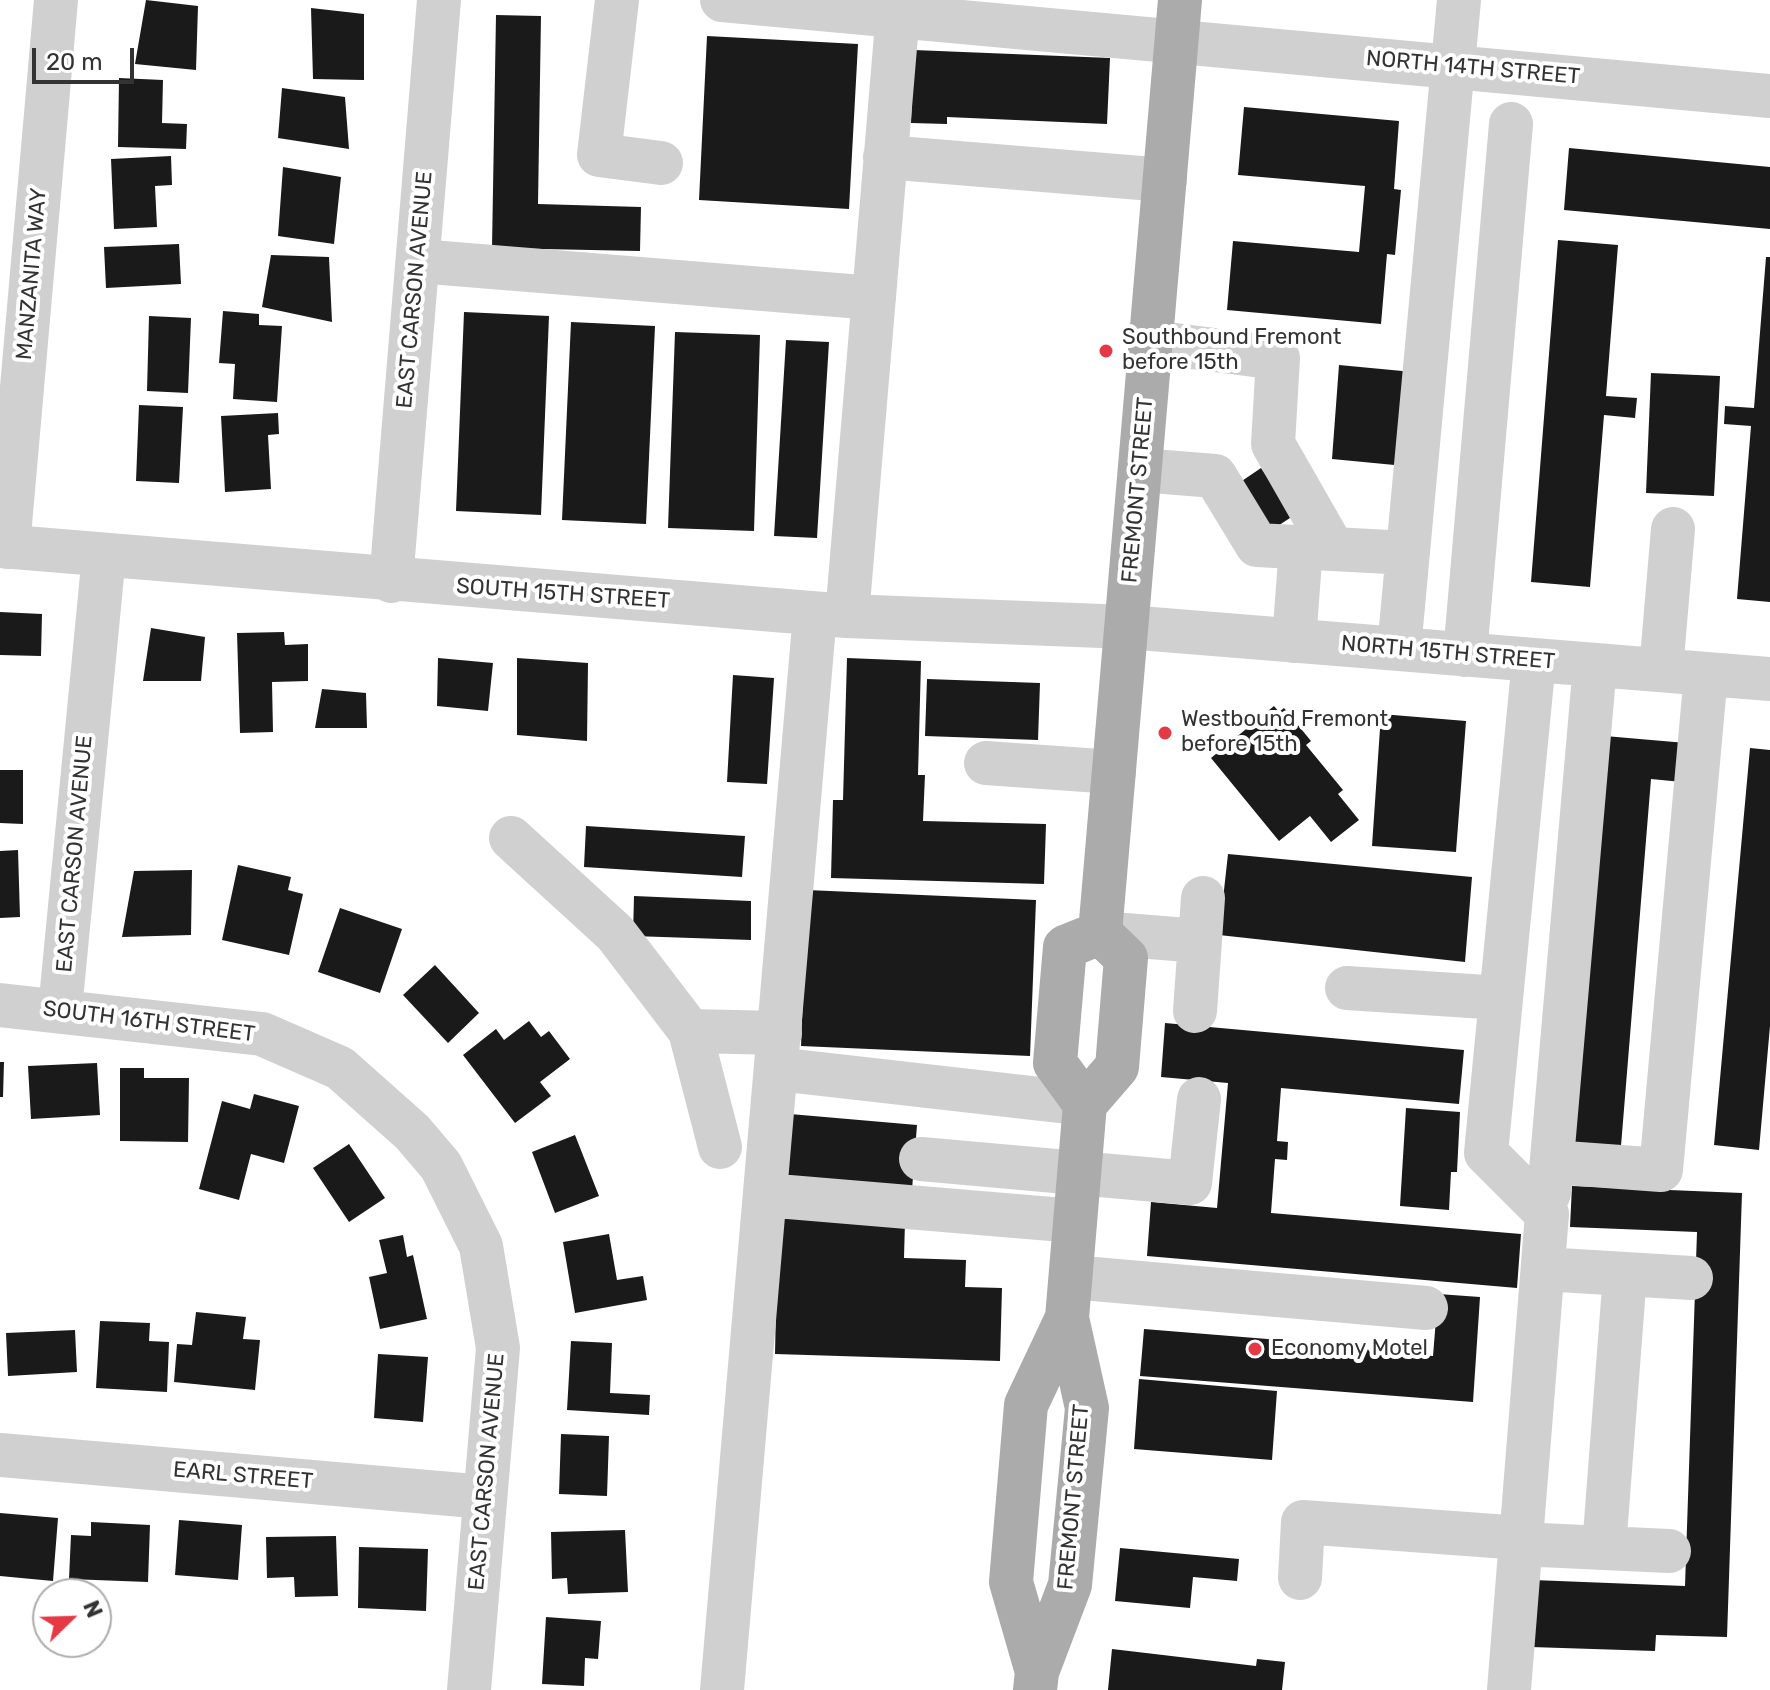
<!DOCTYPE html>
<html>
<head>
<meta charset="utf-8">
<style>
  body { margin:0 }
  #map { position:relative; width:1770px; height:1690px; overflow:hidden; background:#fff; font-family:Rubik,sans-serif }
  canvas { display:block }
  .north { position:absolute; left:32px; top:1578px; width:80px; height:80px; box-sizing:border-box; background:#fff; border:2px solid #adadad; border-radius:50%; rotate:67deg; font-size:22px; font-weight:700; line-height:32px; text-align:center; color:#333 }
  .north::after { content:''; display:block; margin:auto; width:28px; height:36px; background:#e63946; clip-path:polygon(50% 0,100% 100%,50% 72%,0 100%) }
  .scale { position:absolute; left:32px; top:48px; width:102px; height:36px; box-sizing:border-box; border:4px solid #333; border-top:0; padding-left:10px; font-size:24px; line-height:28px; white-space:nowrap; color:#333; -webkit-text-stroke:6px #fff; paint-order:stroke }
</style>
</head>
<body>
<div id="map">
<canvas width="1770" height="1690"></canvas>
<div class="north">N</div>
<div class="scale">20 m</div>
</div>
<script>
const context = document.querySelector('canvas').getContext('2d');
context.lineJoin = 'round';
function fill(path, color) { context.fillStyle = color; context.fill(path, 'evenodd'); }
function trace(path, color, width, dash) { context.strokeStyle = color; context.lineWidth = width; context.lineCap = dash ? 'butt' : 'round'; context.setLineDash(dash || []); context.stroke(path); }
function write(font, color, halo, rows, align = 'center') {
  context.font = font + ' Rubik,sans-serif'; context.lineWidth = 8; context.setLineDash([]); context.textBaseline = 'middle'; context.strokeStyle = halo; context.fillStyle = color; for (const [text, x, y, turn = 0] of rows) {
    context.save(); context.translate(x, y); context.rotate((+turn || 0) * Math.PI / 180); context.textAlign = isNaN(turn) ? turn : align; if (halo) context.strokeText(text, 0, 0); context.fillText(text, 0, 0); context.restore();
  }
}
fill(new Path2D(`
  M146 0 198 6 196 70 135 64Z
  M311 8 364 14V80L313 79Z
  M496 15 541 16 538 204 641 207 640 251 492 248Z
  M707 36 858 44 849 209 699 200Z
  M914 50 1110 58 1107 124 947 117V124L911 123Z
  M119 78 163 80 162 123 187 124 186 149 118 147Z
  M282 88 345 97 349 149 278 138Z
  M1244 107 1399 121 1394 189 1401 190 1395 255 1387 254 1381 324 1227 310 1233 241 1359 252 1365 186 1238 175Z
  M1569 148 1770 167V229L1564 210Z
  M171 156 172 185 155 186 157 227 114 229 111 159Z
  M283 167 341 177 334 244 278 236Z
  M1558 240 1618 245 1606 396 1637 398 1635 418 1604 415 1590 587 1531 582Z
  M179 244 181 284 106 288 104 247Z
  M271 255 329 257 332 322 262 307Z
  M1766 257H1770V602L1737 599 1751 426 1724 424 1725 406 1754 408Z
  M223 311 259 314V325L282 326 277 402 233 399 235 364 219 363Z
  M464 312 549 316 541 515 456 511Z
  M149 316 191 318 188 393 147 391Z
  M571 322 655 326 646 524 562 520Z
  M675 332 760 335 754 531 668 528Z
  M786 340 829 342 817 538 774 536Z
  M1339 365 1413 372 1405 466 1332 459Z
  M1651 373 1720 376 1714 496 1646 493Z
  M139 405 183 407 179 483 136 481Z
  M278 413 279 434 268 435 271 489 225 492 221 416Z
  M1261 468 1293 516 1261 537 1230 489Z
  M0 612 42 614 41 656 0 655Z
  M151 628 205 637 201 681H143Z
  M284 632 285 645 308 644V681L272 682 273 732 240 733 237 633Z
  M438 658 493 663 488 711 437 706Z
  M517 658 588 663 587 741 517 735Z
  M847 658 921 661 918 775H925L923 821 1046 824 1044 884 831 878 833 800H843Z
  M733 675 774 678 767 784 727 782Z
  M927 679 1040 683 1038 740 925 736Z
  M322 689 366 693 367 728H315Z
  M1274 706 1279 712 1284 708 1311 741 1306 745 1343 790 1338 794 1359 820 1331 842 1310 816 1279 841 1211 758Z
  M1381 714 1466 721 1456 852 1372 846Z
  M1605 736 1686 743 1682 782 1651 779 1620 1158 1572 1154Z
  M1750 748 1770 750V1026L1759 1150 1714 1145Z
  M0 770H23V824L0 823Z
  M586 826 745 836 742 877 584 867Z
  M18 850 20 917 0 918V851Z
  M1228 854 1472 877 1465 962 1219 935Z
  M238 865 291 877 288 890 303 894 289 955 222 940Z
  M192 870 191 935 122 937 134 871Z
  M807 890 1036 900 1030 1056 801 1046Z
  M634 896 751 901V940L633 936Z
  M340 908 402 929 380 993 318 972Z
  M435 965 479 1013 448 1043 403 995Z
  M529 1021 541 1037 549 1031 570 1059 540 1082 551 1096 515 1123 463 1055 496 1029 504 1040Z
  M1165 1023 1464 1050 1459 1104 1281 1088 1277 1141 1288 1142 1287 1160 1275 1159 1271 1213 1521 1234 1517 1288 1147 1256 1151 1202 1217 1208 1228 1083 1161 1077Z
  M0 1062H4L3 1097H0Z
  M97 1063 100 1115 31 1119 28 1066Z
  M120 1068H144V1078H189L188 1142 120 1141Z
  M254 1094 299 1106 284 1163 251 1154 239 1200 199 1189 222 1101 250 1109Z
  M1406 1108 1460 1112 1457 1172H1451L1449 1210 1400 1206Z
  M790 1114 917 1125 911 1203 784 1193Z
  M575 1135 599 1196 555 1213 532 1152Z
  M349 1144 385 1198 349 1222 313 1168Z
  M1572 1186 1742 1193 1727 1637 1656 1635 1655 1651 1531 1647 1533 1580 1685 1586 1697 1232 1570 1227Z
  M778 1217 905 1221 904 1258 966 1260 965 1287 1002 1288 1000 1361 775 1354Z
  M609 1234 617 1280 643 1276 647 1300 575 1313 563 1242Z
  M403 1235 407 1257 413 1255 427 1319 380 1329 369 1277 387 1273 379 1240Z
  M1438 1294 1480 1297 1473 1402 1140 1376 1144 1329 1366 1347 1370 1352 1433 1356Z
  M196 1312 246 1317 243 1339 260 1340 255 1390 174 1382 177 1344 192 1345Z
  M100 1321 150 1323 149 1341 169 1342 167 1392 96 1388Z
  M75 1330 77 1372 8 1376 6 1333Z
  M571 1341 612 1343 610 1393 650 1395 649 1415 567 1410Z
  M378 1354 428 1357 423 1422 374 1418Z
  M1139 1379 1277 1391 1272 1460 1134 1449Z
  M561 1434 609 1436 607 1496 559 1494Z
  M0 1513 58 1518 53 1581 0 1576Z
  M179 1520 242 1525 238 1580 175 1575Z
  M91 1522 150 1525 148 1582 69 1579 71 1535 91 1536Z
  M625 1530 628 1592 568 1594 567 1578 552 1579 551 1532Z
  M336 1536 338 1596 295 1597 294 1577 267 1578 266 1537Z
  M359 1547 428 1549 426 1611 358 1608Z
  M1120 1548 1239 1559 1237 1581 1193 1577 1190 1608 1115 1601Z
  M546 1617 601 1621 598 1659 585 1658 584 1686 542 1684Z
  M1112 1649 1256 1666 1257 1659 1285 1662 1282 1690H1108Z`), '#1a1a1a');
trace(new Path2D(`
  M617 0 599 155 661 163
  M722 0 1770 96
  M885 157 1165 180
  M418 261 874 298
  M1151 342 1278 358 1273 444 1333 549
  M1140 470 1215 476 1257 545 1408 553
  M0 546 847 616 1127 627 1770 679
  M8 547 56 0
  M391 581 439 0
  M847 616 899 0
  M1294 641 1301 547
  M1399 649 1459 0
  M1465 655 1511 124
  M1661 670 1673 529
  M986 763 1114 772
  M511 838 615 933 690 1031 720 1147
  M1100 933 1200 941
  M1347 988 1501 998
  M0 1005 262 1034 340 1068 412 1132 441 1166 481 1246 498 1348 469 1690
  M60 1010 104 555
  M1195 1011 1203 898
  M690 1031 780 1033
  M777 1069 1085 1104
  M921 1159 1190 1183 1199 1099
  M1552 1162 1661 1170 1706 674
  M1549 1193 1595 665
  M765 1195 1075 1221
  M1543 1269 1691 1278
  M1071 1277 1426 1308
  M0 1455 485 1497
  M1520 1544 1604 1548 1625 1274
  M1604 1548 1669 1551
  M1300 1578 1303 1522 1521 1538
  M722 1690 815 614
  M1509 1690 1547 1214 1486 1153 1534 660`), '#d0d0d0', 44);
trace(new Path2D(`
  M1100 933 1180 0
  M1085 1104 1055 1063 1065 947 1100 933
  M1037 1672 1011 1582 1026 1405 1067 1318
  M1035 1690 1037 1672 1070 1585 1087 1408 1067 1318 1085 1104 1117 1067 1126 958 1100 933`), '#ababab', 44);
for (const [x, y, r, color] of [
  [1106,351,8,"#e63946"],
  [1165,733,8,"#e63946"],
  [1255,1349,8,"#e63946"]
]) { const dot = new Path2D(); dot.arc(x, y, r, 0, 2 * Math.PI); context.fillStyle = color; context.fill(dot); trace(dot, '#fff', 3); }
write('22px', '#333', '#fff', [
  ["NORTH 14TH STREET",1473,68,5],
  ["MANZANITA WAY",32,274,-85],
  ["EAST CARSON AVENUE",415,290,-85],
  ["FREMONT STREET",1138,490,-85],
  ["SOUTH 15TH STREET",563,594,4],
  ["NORTH 15TH STREET",1448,653,5],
  ["EAST CARSON AVENUE",75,854,-85],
  ["SOUTH 16TH STREET",149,1022,7],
  ["EAST CARSON AVENUE",487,1472,-85],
  ["EARL STREET",243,1476,5],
  ["FREMONT STREET",1074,1497,-85]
]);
write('22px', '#333', '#fff', [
  ["Southbound Fremont",1122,338],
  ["before 15th",1122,363],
  ["Westbound Fremont",1181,720],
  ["before 15th",1181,745],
  ["Economy Motel",1271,1349]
], 'left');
</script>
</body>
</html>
